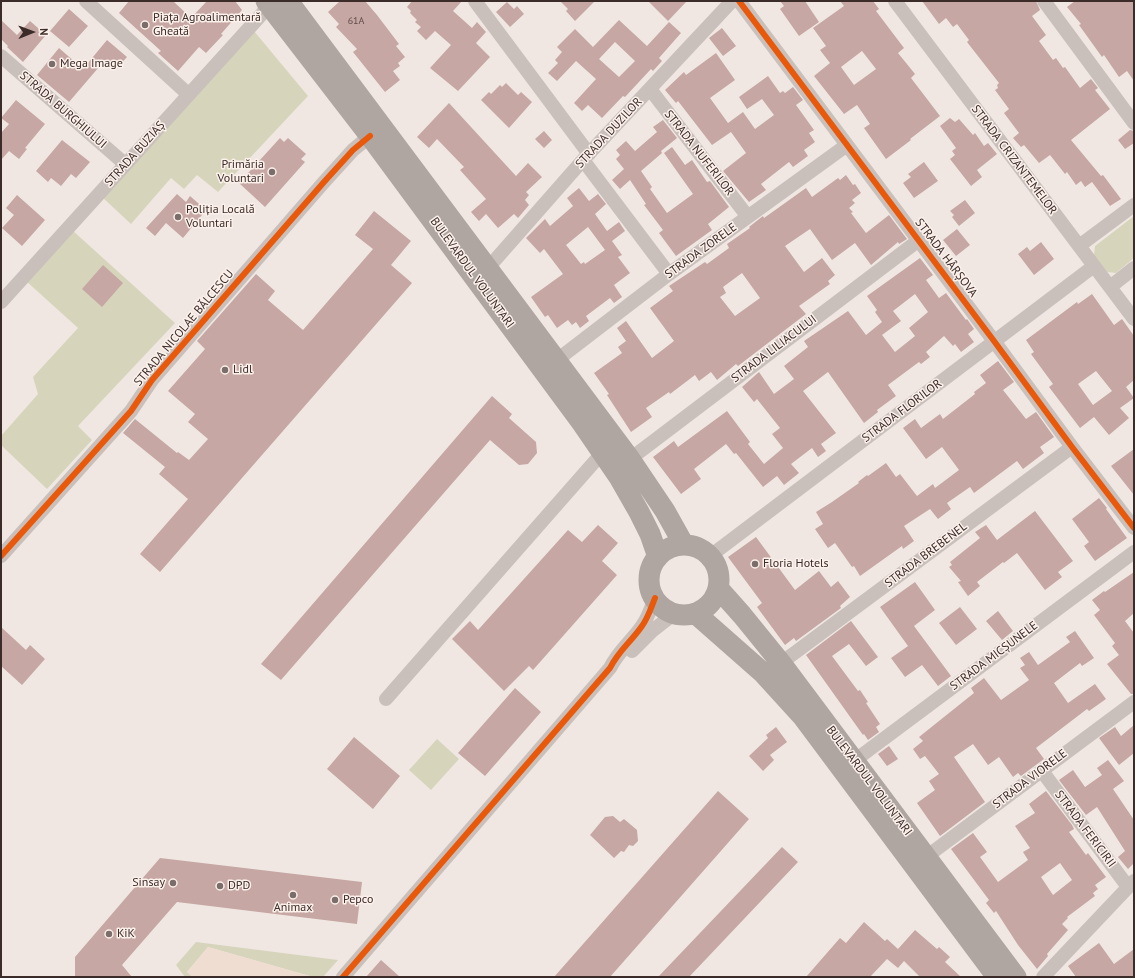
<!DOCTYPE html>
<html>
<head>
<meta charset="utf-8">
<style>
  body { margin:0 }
  #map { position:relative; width:1135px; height:978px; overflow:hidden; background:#f0e7e3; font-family:"PT Sans",sans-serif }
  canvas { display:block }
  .frame { position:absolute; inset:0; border:2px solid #3b2b29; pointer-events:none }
  .north { position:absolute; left:12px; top:12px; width:40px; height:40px; -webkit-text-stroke:3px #fcf1eb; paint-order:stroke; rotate:89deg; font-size:11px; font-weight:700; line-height:16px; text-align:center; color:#3b2b29 }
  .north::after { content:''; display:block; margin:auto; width:14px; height:18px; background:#3b2b29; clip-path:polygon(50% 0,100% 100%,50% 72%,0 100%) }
</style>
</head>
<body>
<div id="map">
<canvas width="1135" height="978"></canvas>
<div class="frame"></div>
<div class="north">N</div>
</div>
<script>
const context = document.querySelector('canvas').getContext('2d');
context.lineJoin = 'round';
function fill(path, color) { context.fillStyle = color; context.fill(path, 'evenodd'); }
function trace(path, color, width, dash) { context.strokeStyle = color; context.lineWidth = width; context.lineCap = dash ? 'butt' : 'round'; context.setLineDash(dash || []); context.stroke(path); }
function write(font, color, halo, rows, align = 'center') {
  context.font = font + ' "PT Sans",sans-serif'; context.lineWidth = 3; context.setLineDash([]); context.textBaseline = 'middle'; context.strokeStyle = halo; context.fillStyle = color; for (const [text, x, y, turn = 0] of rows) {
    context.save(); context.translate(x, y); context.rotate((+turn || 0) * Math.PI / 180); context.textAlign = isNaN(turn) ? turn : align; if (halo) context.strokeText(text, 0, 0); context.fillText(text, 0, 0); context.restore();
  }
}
fill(new Path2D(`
  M254 31 308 96 218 192 197 175 184 189 171 178 131 224 102 197Z
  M1134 216V258L1116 273 1107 272 1094 255 1095 246Z
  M72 230 175 323 78 426 92 440 47 489 1 445V436L38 394 33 377 78 328 26 281Z
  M437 739 459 759 431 790 409 770Z
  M196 942 338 960 323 977H313L208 947 187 972 193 977H185L176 965Z`), '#d6d5bb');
fill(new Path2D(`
  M208 947 313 977H193L187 972Z`), '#efddd1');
fill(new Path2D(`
  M129 1H173L191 18 207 1H235L242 10 221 34 223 35 206 53 199 47 178 71 158 53 161 51 119 13Z
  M340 1H365L377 15 399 44 396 46 405 57 398 63 400 66 393 71 400 80 385 92 353 52 357 49 336 27 339 24 328 12Z
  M412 1H462L453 11 472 28 477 22 486 32 476 43 490 57 458 91 430 68 451 45 435 31 426 40 417 31 421 27 415 22 417 20 410 13 411 11 407 7Z
  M560 1H595L575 21 566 11 568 9Z
  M648 1H687L668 21Z
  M780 1H805L819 22 799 36 780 9 784 6Z
  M840 1H873L879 9 876 11 904 48 898 53 915 74 911 78 940 116 910 139 911 140 886 159 864 128 870 124 857 105 844 114 814 76 830 63 820 50 826 46 813 28 844 6ZM862 51 876 69 854 85 841 67Z
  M922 1H1036L1040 10 1032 16 1046 35 1039 41 1053 60 1056 58 1063 68 1065 67 1080 88 1091 79 1098 88 1095 90 1110 109 1071 140 1101 176 1103 175 1121 199 1110 206 1092 182 1085 187 1081 181 1076 185 1067 172 1065 174 1050 155 1039 163 1024 145 1021 147 1013 138 1019 133 1004 113 1009 109 995 90 998 88 997 85 999 83 967 42 969 40 957 24 953 27 946 18 939 24Z
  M1075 1H1134V81L1127 71 1119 77 1104 55 1102 57 1079 25 1081 24 1067 7Z
  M507 2 514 9 517 6 524 14 510 27 496 12Z
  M69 9 88 26 69 47 50 31Z
  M1 20 17 35 30 21 46 35 23 62 7 47 8 46 1 39Z
  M619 20 647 46 669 22 681 33 659 58 662 61 653 71 651 69 625 97 623 96 602 118 588 105 582 111 574 103 596 79 576 61 557 81 548 73 558 63 555 60 562 52 557 47 575 29 593 47ZM615 42 635 61 619 77 599 59Z
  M722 28 736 46 723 56 709 38Z
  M107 40 127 57 116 69 105 60 69 102 37 75 59 48 83 69Z
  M716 53 735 80 710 98 728 123 743 112 755 129 774 115 762 99 747 109 739 97 768 76 780 93 783 91 785 93 793 87 803 100 796 105 814 130 809 133 815 142 804 150 808 156 793 167 789 162 761 184 766 190 749 202 723 171 746 153 731 132 712 145 678 101 676 103 665 90 684 72 686 75Z
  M506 83 518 95 521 92 532 102 509 128 481 100 489 92 491 94 500 85 502 87Z
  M16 100 45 124 25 148 27 149 19 159 9 151 1 160V133L9 124 1 118Z
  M449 103 516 176 528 163 542 177 526 192 529 195 525 200 529 205 518 218 514 214 498 228 486 214 479 221 471 212 486 199 460 170 464 167 437 139 429 148 417 137Z
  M950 118 955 122 959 119 973 135 975 133 984 146 988 143 997 154 977 170 982 177 971 186 950 159 955 155 952 151 956 148 940 126Z
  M663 120 677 138 661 151 662 153 641 171 652 187 650 189 667 213 693 194 664 153 672 147 685 165 692 160 707 182 710 181 729 207 708 224 712 230 676 256 659 233 663 230 644 205 646 204 630 180 620 189 612 180 624 169 616 159 620 155 616 150 626 141 635 151 657 132 653 127Z
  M1130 130 1134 131V143L1125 149 1118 140Z
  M544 131 552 140 544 148 535 139Z
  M280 138 284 142 288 138 306 154 301 159 305 162 265 207 239 183Z
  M62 140 90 162 76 178 71 174 61 186 51 178 48 182 36 171Z
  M924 162 938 181 914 198 903 183 911 177 908 174Z
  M846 175 853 185 855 184 861 193 852 200 855 203 849 208 853 212 851 213 866 233 889 215 907 239 899 244 898 242 871 265 855 243 832 260 810 229 785 246 804 272 822 258 835 275 828 281 830 284 799 306 806 314 738 366 736 364 717 380 711 372 699 381 695 375 670 394 669 392 646 408 652 417 631 432 607 395 609 394 594 373 622 353 618 347 626 341 617 328 626 321 652 358 674 341 650 308 673 291 669 286 705 262 707 264 729 248 727 244 750 228 749 227 763 216 764 218 806 188 812 197 838 178 840 180ZM742 273 760 298 735 316 720 297 726 293 723 287Z
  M579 188 589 201 598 194 606 204 595 214 607 231 619 222 625 231 612 241 622 255 618 257 630 273 614 285 622 297 614 303 610 298 586 316 589 321 580 328 576 322 572 325 568 320 557 328 548 315 545 317 531 297 563 274 544 249 540 253 526 238 545 219 550 226 573 206 567 198ZM588 227 605 250 585 264 584 262 581 264 566 245Z
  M177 194 186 202 190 196 206 210 183 238 166 223 155 236 146 228Z
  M17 195 45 220 22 246 2 228 14 215 6 208Z
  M965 200 975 213 959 226 952 217 954 215 950 211Z
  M374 211 411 241 391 265 412 283 160 572 140 554 188 499 159 474 165 467 123 433 135 419 177 453 178 452 189 460 208 439 188 422 195 414 168 391 205 349 197 341 256 274 275 291 268 300 303 330 373 249 355 235Z
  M957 229 970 245 956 256 943 240Z
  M1041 242 1054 259 1034 275 1018 254 1027 247 1030 251Z
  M920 258 933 275 926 280 939 298 946 293 966 320 967 319 974 329 968 334 974 342 961 352 955 344 953 346 944 336 926 352 930 357 921 364 919 362 888 385 896 396 877 410 878 412 864 423 828 372 803 391 836 433 821 444 826 451 818 457 812 448 791 464 799 473 784 485 777 476 763 487 736 453 734 454 726 444 694 469 701 479 681 494 653 457 674 441 678 447 727 411 750 442 748 444 764 464 783 448 772 434 780 428 757 399 754 402 742 387 759 372 774 394 794 379 784 366 808 347 804 341 848 311 866 335 882 322 875 312 877 310 867 296ZM915 294 928 312 909 328 915 336 895 352 882 335 901 321 893 311Z
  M103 265 123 283 102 307 82 289Z
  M1092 294 1114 325 1122 319 1134 336V380L1126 387 1134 398 1120 408 1129 418 1109 435 1094 417 1080 428 1049 387 1053 384 1031 354 1034 352 1026 340 1077 302 1078 304ZM1096 371 1112 391 1093 405 1078 384Z
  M998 361 1014 382 1003 390 1026 419 1036 412 1054 437 1040 447 1044 453 1023 469 1017 461 974 493 970 487 947 503 951 509 938 519 930 509 904 526 914 541 903 549 902 546 860 576 854 566 852 567 835 543 828 548 815 529 823 524 816 512 832 502 859 483 858 482 867 475 868 476 886 463 896 477 900 474 917 496 933 484 935 488 959 470 942 447 926 459 903 428 915 419 921 428 940 414 943 419 975 394 974 392 986 383 980 375Z
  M492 396 512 414 509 418 536 442 537 453 528 464 519 465 490 440 281 680 261 664Z
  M1134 449V495L1111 466Z
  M1099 498 1107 508 1106 509 1127 538 1095 561 1084 546 1089 542 1072 519Z
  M1035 511 1073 561 1058 572 1062 577 1045 590 1017 553 1004 563 1003 562 977 582 980 586 968 596 958 582 961 581 949 567 952 565 950 562 980 538 975 532 986 525 997 540Z
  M598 525 618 543 602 561 617 575 533 670 529 666 504 691 452 639 470 621 478 630 568 530 582 542Z
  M756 537 795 590 819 571 831 587 838 581 850 597 840 606 841 608 796 641 794 638 785 645 757 607 762 603 728 557Z
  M1134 572V613L1125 621 1134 633V694H1131L1107 664 1119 655 1112 646 1115 643 1094 615 1100 610 1092 600 1104 591 1105 592Z
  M915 582 935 610 914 626 951 676 938 686 922 665 905 677 891 658 908 646 880 607Z
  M960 607 977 629 956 645 939 623Z
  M998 611 1013 631 1002 640 986 621Z
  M851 621 878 657 866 666 849 644 832 656 858 691 860 690 868 702 866 703 880 724 876 727 879 732 868 740 864 734 863 735 806 655Z
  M1 627 26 650 30 645 45 659 22 685 1 666Z
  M1075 631 1094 658 1082 666 1080 663 1054 683 1068 703 1095 684 1106 699 1089 711 1087 709 1036 748 1044 759 1021 776 1018 773 1013 777 999 757 988 765 973 744 954 757 985 802 940 836 917 803 935 790 929 781 939 774 925 756 920 759 913 749 923 741 919 737 974 693 971 688 984 678 1001 700 1029 680 1020 668 1025 665 1020 658 1029 652 1038 665 1070 642 1066 637Z
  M515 688 541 712 485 776 458 753Z
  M1134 725V753L1119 765 1099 738 1115 727 1121 736Z
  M776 727 787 742 770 755 774 760 763 771 749 756 768 738 766 735Z
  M354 737 400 776 373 809 327 769Z
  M889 746 898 759 887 766 878 754Z
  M1108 760 1124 781 1113 789 1134 820V863L1128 869 1118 857 1125 851 1097 807 1086 815 1059 780 1073 770 1085 787 1102 775 1097 768Z
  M718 791 749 819 610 977H554Z
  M1046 791 1072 825 1074 829 1069 832 1086 855 1088 853 1106 877 1095 885 1098 889 1093 893 1095 896 1067 917 1068 918 1062 924 1068 930 1047 954 1048 956 1037 969 1018 945 996 911 994 913 986 903 989 900 951 849 973 833 987 852 980 857 998 882 1028 860 1023 852 1030 848 1015 826 1035 813 1029 804ZM1060 863 1072 880 1053 895 1041 877Z
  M613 816 620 822 624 819 637 830 638 841 633 846 629 845 624 852 621 851 614 858 590 835 605 817Z
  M782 847 798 862 689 977H658Z
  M160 858 362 882 357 924 177 902 122 965 132 977H75V957Z
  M864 922 885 941 887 939 898 949 915 930 937 949 939 947 950 957 945 962 961 977H920L904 961 898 968 887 959 870 977H806L840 938 846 943Z
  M1099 943 1114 964 1134 949V977H1076L1068 966Z
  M381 960 400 977H366Z`), '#c6a7a3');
trace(new Path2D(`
  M86 1 188 94
  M475 1 589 154
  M739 1 994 341 1072 447 1134 528
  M895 1 1134 319
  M1044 1 1134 123
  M1 56 125 164
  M650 89 748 217
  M583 160 669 274
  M1079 246 1134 205
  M488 268 583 160 732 1
  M1110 287 1134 268
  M1 302 270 5
  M557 361 566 353 669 274 847 145
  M630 459 919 240
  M1 556 131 411 152 380 324 182 353 150 370 136
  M710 556 726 544 1094 266
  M632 651 652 631 675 613
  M781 663 1072 447
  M386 699 603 452
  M854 761 1134 552
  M1042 771 1128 887
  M926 857 1134 702
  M343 977 610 668C619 650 631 642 642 626 648 618 651 608 655 598
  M1043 977 1134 881`), '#c9c0bc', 14);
trace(new Path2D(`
  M266 1 370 136 582 423 619 477 639 512 650 534 658 557
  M288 1 630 459 665 511 684 545
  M649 580a35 35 0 1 1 70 0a35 35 0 1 1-70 0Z
  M718 588 742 615 781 663 1016 977
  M695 613 762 672 803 717 997 977`), '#afa6a2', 21);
trace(new Path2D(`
  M739 1 994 341 1072 447 1134 528
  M1 556 131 411 152 380 324 182 353 150 370 136
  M343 977 610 668C619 650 631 642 642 626 648 618 651 608 655 598`), '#e8590c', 6);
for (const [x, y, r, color] of [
  [145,25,4,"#7a6d6a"],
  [52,64,4,"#7a6d6a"],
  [272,172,4,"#7a6d6a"],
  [178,217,4,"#7a6d6a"],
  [225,370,4,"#7a6d6a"],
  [755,564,4,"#7a6d6a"],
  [173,883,4,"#7a6d6a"],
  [220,886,4,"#7a6d6a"],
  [293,895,4,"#7a6d6a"],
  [335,900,4,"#7a6d6a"],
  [109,934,4,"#7a6d6a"]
]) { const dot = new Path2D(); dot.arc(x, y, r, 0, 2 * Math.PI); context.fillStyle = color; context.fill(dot); trace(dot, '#fcf1eb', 1.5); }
write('10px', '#5e4a48', null, [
  ["61A",356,21]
]);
write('12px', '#3b2b29', '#fcf1eb', [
  ["Piața Agroalimentară",153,18],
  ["Gheată",153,32],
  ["Mega Image",60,64],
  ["Primăria",264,165,"right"],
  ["Voluntari",264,179,"right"],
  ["Poliția Locală",186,210],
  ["Voluntari",186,224],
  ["Lidl",233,370],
  ["Floria Hotels",763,564],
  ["Sinsay",165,883,"right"],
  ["DPD",228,886],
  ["Pepco",343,900],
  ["Animax",293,908,"center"],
  ["KiK",117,934]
], 'left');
write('12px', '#3b2b29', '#fcf1eb', [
  ["STRADA BURGHIULUI",63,110,41],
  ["STRADA DUZILOR",609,133,-47],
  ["STRADA NUFERILOR",699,153,52],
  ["STRADA BUZIAȘ",135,154,-48],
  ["STRADA CRIZANTEMELOR",1014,160,53],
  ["STRADA ZORELE",701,251,-36],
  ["STRADA HÂRȘOVA",946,258,53],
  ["BULEVARDUL VOLUNTARI",472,273,54],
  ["STRADA NICOLAE BĂLCESCU",184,328,-50],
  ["STRADA LILIACULUI",774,349,-37],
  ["STRADA FLORILOR",902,411,-37],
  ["STRADA BREBENEL",926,555,-37],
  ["STRADA MICȘUNELE",994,656,-37],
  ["STRADA VIORELE",1030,779,-37],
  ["BULEVARDUL VOLUNTARI",869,781,53],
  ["STRADA FERICIRII",1085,829,53]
]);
</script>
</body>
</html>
